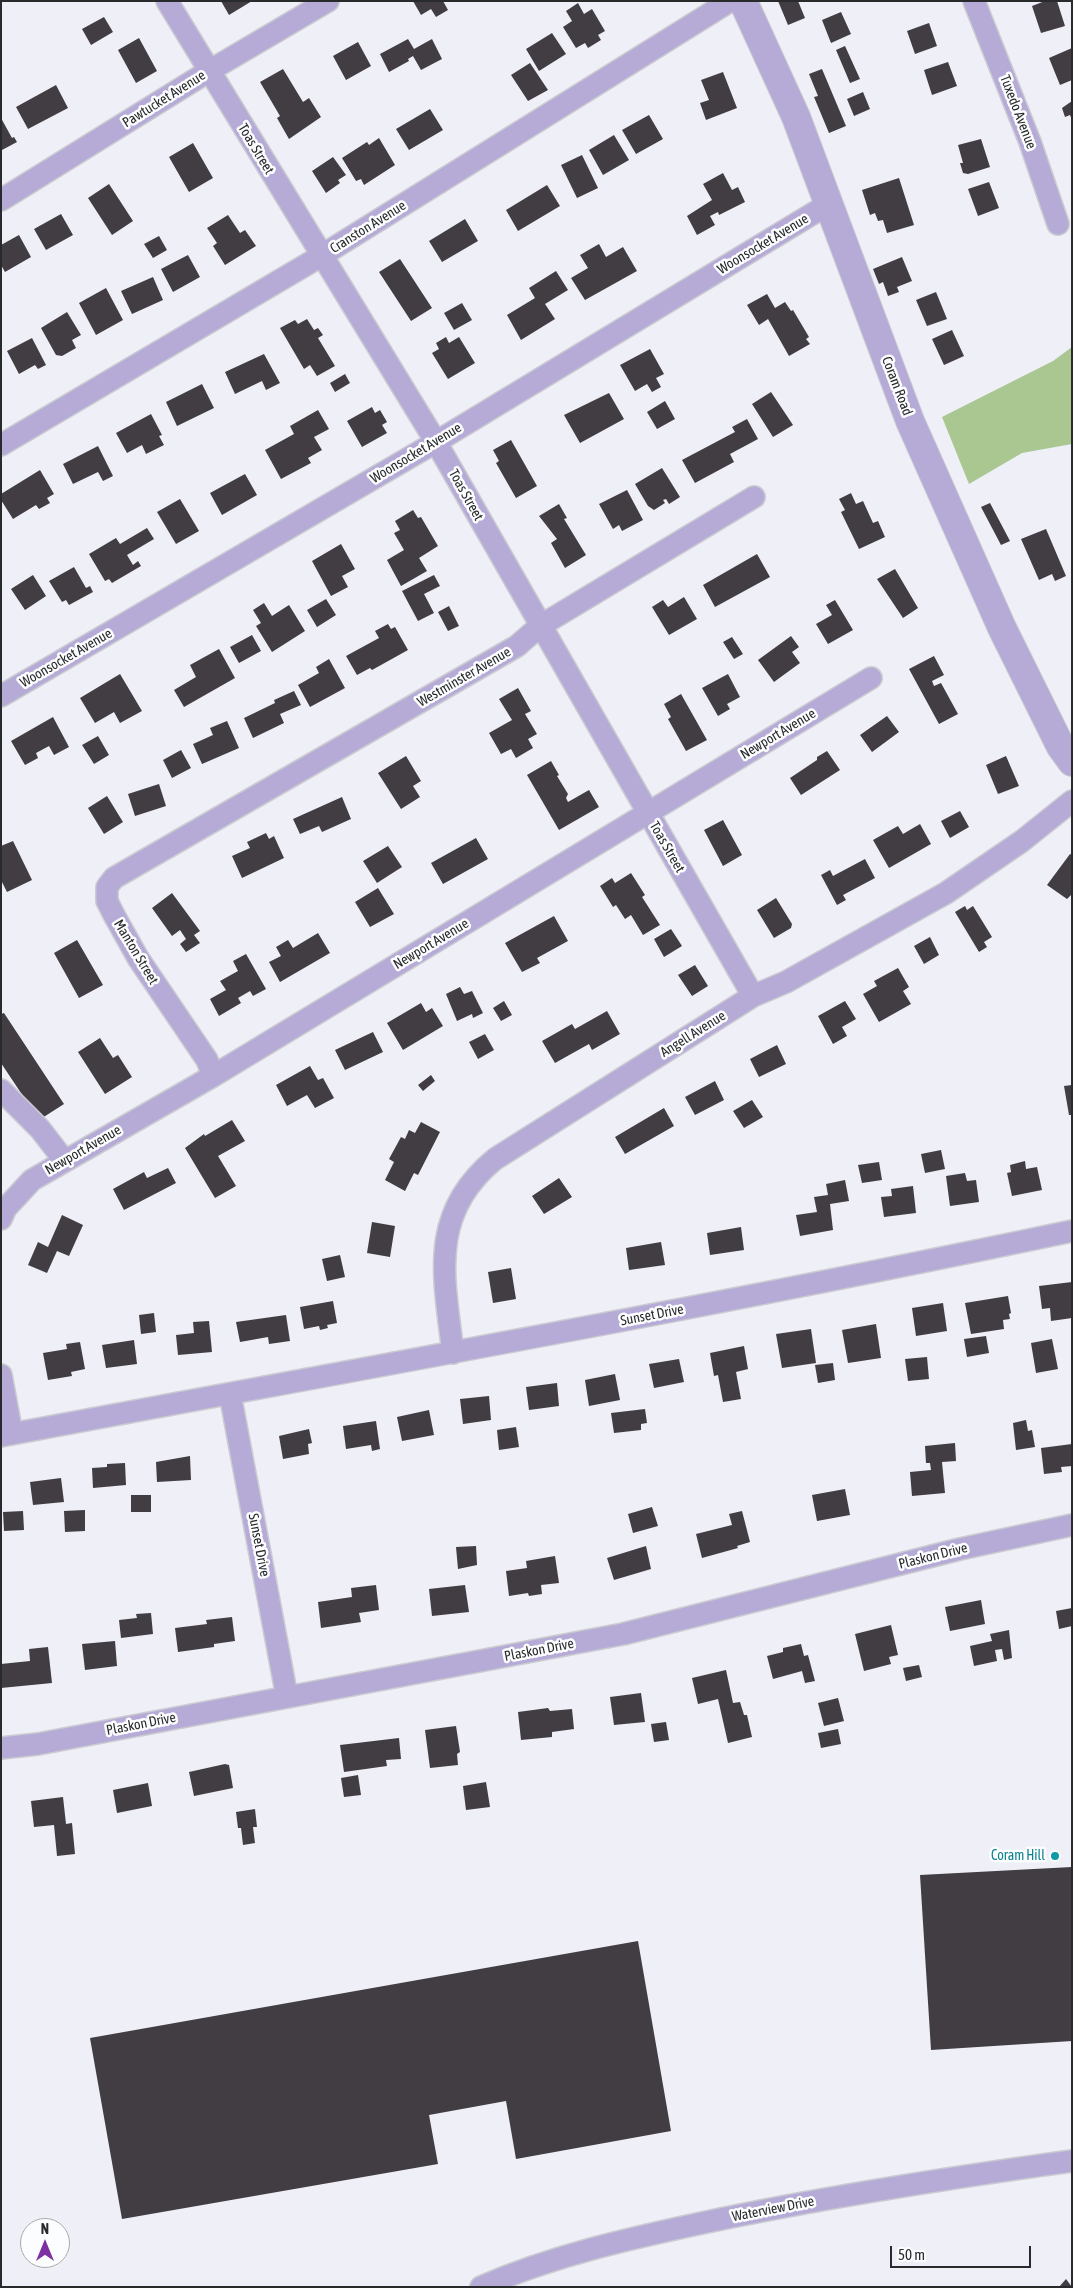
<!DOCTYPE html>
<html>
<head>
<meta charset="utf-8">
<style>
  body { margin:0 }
  #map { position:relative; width:1073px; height:2288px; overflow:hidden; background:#eeeff7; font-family:"Asap Condensed",sans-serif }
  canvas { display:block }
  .frame { position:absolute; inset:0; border:2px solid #292a2c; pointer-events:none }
  .north { position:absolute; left:20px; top:2218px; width:50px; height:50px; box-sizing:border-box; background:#fcfdfe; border:1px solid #a8a9aa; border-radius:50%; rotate:0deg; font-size:14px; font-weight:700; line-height:20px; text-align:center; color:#292a2c }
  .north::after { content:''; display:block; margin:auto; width:18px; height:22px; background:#7c30a2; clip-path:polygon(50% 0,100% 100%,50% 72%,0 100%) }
  .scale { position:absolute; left:890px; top:2246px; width:141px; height:22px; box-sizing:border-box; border:2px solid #292a2c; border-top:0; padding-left:6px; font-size:15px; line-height:18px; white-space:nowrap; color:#292a2c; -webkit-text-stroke:4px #fcfdfe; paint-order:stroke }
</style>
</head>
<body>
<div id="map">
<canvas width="1073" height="2288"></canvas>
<div class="frame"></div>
<div class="north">N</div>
<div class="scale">50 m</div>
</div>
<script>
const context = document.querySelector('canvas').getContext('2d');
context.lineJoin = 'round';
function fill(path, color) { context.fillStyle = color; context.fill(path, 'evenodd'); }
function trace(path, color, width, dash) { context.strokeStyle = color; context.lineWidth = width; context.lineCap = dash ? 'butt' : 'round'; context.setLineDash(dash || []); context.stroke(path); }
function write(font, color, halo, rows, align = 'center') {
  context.font = font + ' "Asap Condensed",sans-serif'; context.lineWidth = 5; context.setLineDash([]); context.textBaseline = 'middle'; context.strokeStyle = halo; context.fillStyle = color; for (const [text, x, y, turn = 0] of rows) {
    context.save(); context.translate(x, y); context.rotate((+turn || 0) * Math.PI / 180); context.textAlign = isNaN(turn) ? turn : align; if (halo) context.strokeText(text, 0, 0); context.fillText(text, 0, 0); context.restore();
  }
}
fill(new Path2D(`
  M1072 347V444L1022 453 969 484 942 417 1053 361Z`), '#aac791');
fill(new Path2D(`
  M221 1H252L229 15Z
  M413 1H443L448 10 436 17 431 9 421 15Z
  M778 1H798L805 18 788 25Z
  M1045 1H1057L1065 26 1041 33 1032 6Z
  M578 3 584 14 592 9 605 31 598 35 601 40 588 48 585 43 576 48 563 27 572 21 566 11Z
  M841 12 851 34 831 43 822 20Z
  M104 17 113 32 91 45 82 29Z
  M929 23 937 46 915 54 907 31Z
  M552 33 566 54 539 71 526 49Z
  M139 38 157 71 136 83 118 50Z
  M408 39 414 49 432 39 442 59 421 70 413 56 408 59 409 61 389 72 380 54Z
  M358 42 371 66 346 80 333 56Z
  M845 46 860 79 850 83 836 50Z
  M1072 48V80L1060 85 1049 58Z
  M948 62 957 86 932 95 924 70Z
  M530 63 548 90 528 101 511 75Z
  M283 69 303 102 309 98 321 117 289 139 277 118 280 116 260 82Z
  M822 69 846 126 829 133 814 97 818 96 809 74Z
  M723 72 737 108 706 120 700 103 709 100 701 80Z
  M56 85 68 108 28 129 16 107Z
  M863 92 870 109 854 116 847 99Z
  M1072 101V120L1070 115 1065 117 1062 108Z
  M430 109 443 130 409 150 396 129Z
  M649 115 663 139 636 154 622 130Z
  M1 118 12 138 14 137 17 142 2 150Z
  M614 135 629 160 603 175 589 150Z
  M379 138 395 165 364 185 361 179 356 181 342 158 367 142 369 145Z
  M981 139 990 167 968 174 963 173 960 163H963L958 145Z
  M193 143 213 178 189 192 169 157Z
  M582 155 598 188 577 198 561 165Z
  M333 157 346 175 338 180 340 183 326 193 312 171Z
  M723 173 732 190 738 187 745 202 719 215 718 212 710 216 715 225 697 235 687 216 712 200 703 184Z
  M899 178 914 225 887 233 883 220 878 221 875 213 870 215 862 190Z
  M989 182 999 208 978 216 968 189Z
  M109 184 133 221 112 235 88 198Z
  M547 185 560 206 518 231 506 210Z
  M61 214 73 235 46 250 34 229Z
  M228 215 240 233 245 230 256 246 225 265 213 246 217 243 207 228Z
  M465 219 478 241 442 262 429 241Z
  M19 235 31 257 5 272 1 265V245Z
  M159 236 167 250 153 258 144 244Z
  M599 244 606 257 623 247 637 271 585 300 571 278 588 268 580 255Z
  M188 255 200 277 173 292 161 269Z
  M902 257 912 281 897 287 899 292 888 296 883 282 879 284 873 269Z
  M400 259 432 308 411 321 379 272Z
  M556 271 568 290 545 304 555 319 521 340 507 315 535 298 529 288Z
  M153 277 163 300 132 314 121 291Z
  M106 288 123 320 96 335 79 303Z
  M936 292 947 319 927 326 916 300Z
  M767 294 775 308 785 302 791 311 793 310 809 337 806 339 810 344 789 356 768 319 759 325 747 305Z
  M462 303 472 320 454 330 444 313Z
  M67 312 81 335 72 340 76 348 62 356 56 355 41 328Z
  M307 319 314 330 318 328 323 335 318 338 335 366 317 376 310 365 304 369 280 328 295 320 298 324Z
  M952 330 964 356 944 365 932 339Z
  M446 337 449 343 459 337 475 363 448 379 432 353 439 349 436 343Z
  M32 338 46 365 38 369 35 365 19 374 7 351Z
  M650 349 664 374 656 378 661 387 652 392 647 384 635 391 620 365Z
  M264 354 280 383 266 390 262 381 235 394 225 372Z
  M345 374 350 383 335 392 330 383Z
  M202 384 214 408 177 426 166 402Z
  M771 392 793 425 773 437 752 404Z
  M609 393 624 419 580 443 564 415Z
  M665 401 675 419 657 429 647 412Z
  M372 407 375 413 380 410 387 422 382 425 387 433 362 447 347 421Z
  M318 410 329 429 314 437 322 450 308 458 311 463 281 479 265 450 294 434 290 426Z
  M151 414 162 435 159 436 164 445 146 454 142 445 127 453 116 433Z
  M747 419 758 439 730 454 734 462 695 483 682 460 735 432 732 427Z
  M511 440 537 486 516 498 496 463 499 461 493 450Z
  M98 446 113 476 103 481 98 472 73 484 63 464Z
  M662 468 680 497 669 504 666 499 663 500 665 503 654 510 648 506 635 484Z
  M40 470 54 494 47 498 50 503 39 509 36 505 13 519 1 500V494Z
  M245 474 257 495 222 515 210 493Z
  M627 490 643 520 622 531 619 525 613 529 599 504Z
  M851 493 856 504 863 501 873 523 878 521 885 537 859 549 841 512 845 510 839 499Z
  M180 499 199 531 176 544 157 512Z
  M990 503 1010 541 1001 545 981 507Z
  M559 504 567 518 564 519 586 555 565 568 551 543 557 539 539 516Z
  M413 510 418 518 421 517 438 546 419 558 427 571 401 586 387 560 404 550 394 533 400 530 395 521Z
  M147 528 154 539 127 555 133 565 138 561 141 566 112 583 109 579 105 581 89 554 116 538 120 544Z
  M1046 529 1066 576 1055 581 1052 574 1039 580 1021 539Z
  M341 544 355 569 342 576 348 587 331 596 312 561Z
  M757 554 770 577 715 607 703 585Z
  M74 567 86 588 90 586 93 592 69 605 66 600 62 602 49 581Z
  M895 569 918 608 903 618 877 579Z
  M33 575 46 596 25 610 11 589Z
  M434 575 440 586 424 594 434 613 418 621 402 591Z
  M684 597 697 619 669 635 652 607 663 600 668 607Z
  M326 599 336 615 317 627 307 610Z
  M835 600 853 630 828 644 816 624 832 615 826 605Z
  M264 603 272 616 289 605 305 631 272 652 256 626 261 623 253 610Z
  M449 606 459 626 448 631 438 612Z
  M388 624 391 629 395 627 408 650 372 670 370 668 357 675 346 656 379 638 375 631Z
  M252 635 261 651 239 663 230 647Z
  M791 636 799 647 792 652 800 663 774 682 758 660Z
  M732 637 743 654 734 659 723 642Z
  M219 649 235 678 184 707 174 690 196 677 190 665Z
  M934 656 944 675 932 681 934 686 941 683 958 714 939 724 909 669Z
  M329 659 345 688 310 707 298 685 319 673 316 667Z
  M120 674 142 711 120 723 114 712 95 723 80 698Z
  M728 674 740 697 727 704 730 709 718 716 702 688Z
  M518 688 531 711 525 714 537 734 528 739 533 748 516 758 511 749 501 754 489 733 512 720 499 699Z
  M294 691 301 705 280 714 284 723 253 738 244 718 275 703 274 700Z
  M681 694 707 740 686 751 668 719 671 717 664 704Z
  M887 716 899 732 872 752 860 735Z
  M53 717 69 747 54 755 49 746 36 753 38 758 25 765 11 741Z
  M227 721 239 748 202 764 193 744 213 735 210 728Z
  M98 736 109 755 94 764 82 745Z
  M181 750 191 768 172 778 163 760Z
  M827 751 840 770 801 795 790 778 817 760V757Z
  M406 756 421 781 413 786 420 797 401 809 378 773Z
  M1006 756 1019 786 998 794 986 765Z
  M551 761 559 775 557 776 568 794 566 798 568 802 589 790 599 807 559 830 527 775Z
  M159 784 166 806 135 816 128 794Z
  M107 796 123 822 104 834 88 808Z
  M342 797 351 819 322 832 319 826 300 834 293 819Z
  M960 811 969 827 950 838 941 821Z
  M723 820 742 855 723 866 704 830Z
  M920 824 931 844 889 868 873 840 898 826 903 834Z
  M266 833 269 839 274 836 284 858 242 878 232 856 250 848 247 842Z
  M476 838 488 859 443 884 431 863Z
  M13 841 32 880 7 892 1 880V846Z
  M388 846 402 867 377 883 363 861Z
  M1070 854 1072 855V894L1067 899 1047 885Z
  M865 859 875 878 843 895 846 900 837 905 821 875 830 870 833 876Z
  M631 873 645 895 642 897 660 925 643 935 631 915 625 919 616 905 613 907 600 886 612 878 615 883Z
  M378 888 394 914 370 927 355 902Z
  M172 893 200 931 194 935 200 943 186 952 180 944 186 939 180 930 172 936 152 908Z
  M776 898 792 924 791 928 774 938 757 910Z
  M965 906 967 910 973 906 992 937 984 942 987 947 979 952 955 912Z
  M554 916 568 941 537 958 540 963 522 972 505 943Z
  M671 929 682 946 664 957 654 939Z
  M318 933 330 953 280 982 269 962 281 956 276 947 288 940 293 948Z
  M930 937 939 955 924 964 914 946Z
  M77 940 103 985 79 998 54 953Z
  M246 954 266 989 253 996 250 991 238 998 241 1003 219 1016 210 999 226 990 220 981 238 971 233 961Z
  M695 965 708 986 692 996 678 975Z
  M898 968 909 987 903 991 911 1004 879 1022 863 994 877 986 874 981Z
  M460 987 464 994 472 991 483 1013 473 1018 472 1014 457 1021 446 994Z
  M504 1001 512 1015 501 1021 493 1008Z
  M845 1001 856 1019 842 1027 847 1036 833 1044 818 1016Z
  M421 1003 426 1012 432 1008 443 1026 403 1050 387 1023Z
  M607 1011 620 1034 592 1050 589 1044 555 1063 542 1041 572 1024 575 1029Z
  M4 1013 64 1104 39 1120 1 1063V1014Z
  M373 1032 383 1052 345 1070 335 1050Z
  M485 1034 494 1050 478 1059 469 1042Z
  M100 1038 113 1058 118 1055 132 1077 105 1094 78 1052Z
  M777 1045 786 1064 759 1077 750 1059Z
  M310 1066 318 1080 323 1078 334 1098 315 1108 307 1095 287 1106 276 1085Z
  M431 1075 435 1081 423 1091 418 1085Z
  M715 1081 724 1100 695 1115 685 1097Z
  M1072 1085V1115H1069L1064 1086Z
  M752 1100 763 1117 744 1128 733 1111Z
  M664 1108 674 1126 625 1154 615 1137Z
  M232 1120 245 1141 218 1156 236 1186 215 1198 185 1148 204 1134 205 1136Z
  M421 1122 440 1132 418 1175 414 1173 405 1191 385 1180 394 1162 389 1159 401 1137 405 1139 409 1130 415 1133Z
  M941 1150 945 1169 925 1173 921 1154Z
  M1025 1161 1026 1169 1037 1167 1042 1190 1012 1196 1007 1173 1011 1172 1010 1165Z
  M879 1162 882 1180 862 1183 858 1165Z
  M168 1168 176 1183 124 1210 113 1189 144 1172 147 1178Z
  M965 1173 967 1181 976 1180 979 1202 950 1206 946 1176Z
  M559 1178 572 1197 544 1214 532 1196Z
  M845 1180 849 1201 830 1204 833 1230 800 1236 796 1215 817 1212 814 1197 828 1195 826 1184Z
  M913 1186 916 1213 884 1217 881 1197 892 1196 891 1189Z
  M62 1215 83 1225 69 1256 57 1251 47 1273 28 1265 38 1242 48 1247Z
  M372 1222 395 1226 390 1257 367 1253Z
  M741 1227 744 1250 710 1255 707 1233Z
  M661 1242 665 1265 629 1270 626 1248Z
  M340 1255 345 1277 327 1281 322 1259Z
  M511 1268 516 1299 493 1303 488 1272Z
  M1072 1282V1318L1051 1321 1050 1308 1042 1309 1039 1286Z
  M1008 1296 1011 1313 1009 1314 1010 1319 1003 1320 1004 1329 971 1334 965 1303Z
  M333 1301 337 1323 327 1325 328 1328 320 1330 319 1326 304 1329 300 1307Z
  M943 1303 947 1331 916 1336 912 1308Z
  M154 1313 156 1332 141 1334 139 1315Z
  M286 1315 290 1341 269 1344 268 1337 240 1342 236 1322Z
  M209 1321 212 1352 178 1355 176 1335 194 1333 193 1322Z
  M876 1324 881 1358 848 1363 842 1330Z
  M811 1329 816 1363 782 1368 776 1334Z
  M986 1336 989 1353 967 1357 964 1339Z
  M1052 1339 1058 1369 1036 1373 1031 1343Z
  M134 1340 137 1364 106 1368 102 1345Z
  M80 1342 85 1369 71 1372 72 1376 48 1380 43 1353 67 1349 66 1344Z
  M744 1346 748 1369 736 1372 741 1399 723 1402 718 1375 714 1376 710 1353Z
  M927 1357 929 1379 908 1381 905 1359Z
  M679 1359 684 1382 654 1388 649 1364Z
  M833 1363 835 1380 818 1383 815 1365Z
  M615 1374 620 1400 589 1406 585 1380Z
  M557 1383 559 1406 529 1410 526 1387Z
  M489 1396 491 1420 463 1424 460 1399Z
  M645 1409 647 1423 641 1424V1430L614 1433 611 1413Z
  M429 1410 434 1435 402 1441 397 1417Z
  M1026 1420 1028 1431 1032 1430 1035 1447 1016 1450 1013 1423Z
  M376 1421 380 1449 372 1451 371 1445 346 1449 343 1426Z
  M516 1427 519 1447 499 1450 497 1430Z
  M309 1429 312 1443 308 1444 309 1454 283 1459 279 1436Z
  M955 1443 956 1461 942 1462 945 1493 912 1496 910 1472 931 1470 930 1463H926L925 1446Z
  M1072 1444V1466L1061 1467 1062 1472 1044 1474 1041 1448Z
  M190 1456 191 1480 157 1482 156 1462Z
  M125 1463 126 1485 93 1488 92 1468 107 1467V1464Z
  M61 1478 64 1502 33 1505 30 1482Z
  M845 1489 850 1515 817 1521 812 1495Z
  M131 1495H151V1512H131Z
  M652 1507 658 1526 633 1533 628 1514Z
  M85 1510V1531L65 1532 64 1511Z
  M23 1511 24 1530 4 1531 3 1512Z
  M742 1511 750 1542 737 1546 738 1548 702 1558 696 1534 732 1525 729 1514Z
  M476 1546 477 1565 458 1569 456 1547Z
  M646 1546 651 1569 614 1580 607 1558Z
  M555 1556 559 1583 541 1585 542 1594 529 1596 528 1593 509 1596 506 1571 527 1568 526 1561Z
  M376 1585 379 1610 359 1613 361 1622 321 1628 318 1602 352 1597 351 1588Z
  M465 1585 469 1612 432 1616 429 1589Z
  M981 1600 985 1624 950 1631 945 1607Z
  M1072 1608V1626L1059 1629 1056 1611Z
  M151 1613 153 1634 121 1638 119 1620 137 1618 136 1614Z
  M232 1617 235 1641 214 1644V1647L178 1652 175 1628 207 1624 206 1620Z
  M891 1625 898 1655 889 1657 891 1664 864 1671 855 1634Z
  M1009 1630 1012 1658 1004 1660 1002 1649 995 1650 997 1661 974 1666 970 1646 992 1641 990 1634Z
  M115 1641 117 1666 85 1670 82 1644Z
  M801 1644 804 1656 808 1655 815 1681 805 1683 802 1671 773 1679 767 1656 783 1652V1648Z
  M48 1647 52 1683 1 1688V1664L30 1661 29 1649Z
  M919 1665 922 1677 906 1681 903 1668Z
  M726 1670 733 1703 740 1702 744 1715H747L752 1737 728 1743 718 1699 698 1704 692 1678Z
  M641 1693 645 1722 614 1725 610 1697Z
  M838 1698 844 1721 824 1726 818 1703Z
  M548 1708 550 1711 572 1709 574 1729 552 1732V1737L521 1740 518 1712Z
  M666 1722 669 1740 654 1742 651 1724Z
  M456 1726 460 1752 457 1754 458 1765 430 1768 425 1730Z
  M838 1729 841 1744 821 1748 818 1733Z
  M399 1738 401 1759 386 1760 387 1766 344 1772 340 1745Z
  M225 1764 229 1765 233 1788 194 1796 189 1772Z
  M358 1775 361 1795 344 1797 341 1778Z
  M486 1782 490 1807 466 1810 463 1786Z
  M148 1783 152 1806 117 1813 113 1790Z
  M63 1797 66 1824 72 1823 75 1854 57 1856 54 1825 34 1827 31 1801Z
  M255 1809 257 1827H253L255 1843 243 1845 241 1828H238L236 1812Z
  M1072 1867V2041L931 2050 920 1875Z
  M638 1941 671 2131 516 2159 506 2101 429 2115 438 2164 122 2219 90 2038Z
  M1066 2279 1072 2287H1059Z`), '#423d42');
const minor = new Path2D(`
  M167 1 436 442 753 996
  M974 1 1030 142 1058 224
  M1 200 209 71 328 1
  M1 445 321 256 730 1
  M1 696 436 442 827 205
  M213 1076 207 1060 138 958 114 915 107 901V887L114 878 517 646 540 626 754 497
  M1 1090 40 1129 64 1160
  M1 1219 6 1208 32 1180 213 1076 871 678
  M453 1353C444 1277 428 1214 495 1159L753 996 786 982 946 893 1022 841 1072 801
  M1 1375 12 1434
  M230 1394 287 1697
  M1 1436C359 1369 716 1306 1072 1231
  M1 1748 38 1744 623 1634 960 1549 1072 1525
  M481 2287C552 2256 627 2239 702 2223 825 2197 948 2178 1072 2161`);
const tertiary = new Path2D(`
  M743 1 796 117 910 421 1002 628 1061 747 1072 762`);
trace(minor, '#cbccd2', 24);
trace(tertiary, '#cbccd2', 30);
trace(minor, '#b6aad6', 21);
trace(tertiary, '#b6aad6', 28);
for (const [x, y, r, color] of [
  [1055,1856,5,"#0f9aa8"]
]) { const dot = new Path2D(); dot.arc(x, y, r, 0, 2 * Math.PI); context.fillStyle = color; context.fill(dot); trace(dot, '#fcfdfe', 2); }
write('14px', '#292a2c', '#fcfdfe', [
  ["Pawtucket Avenue",164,99,-32],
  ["Tuxedo Avenue",1018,112,69],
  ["Toas Street",256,149,59],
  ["Cranston Avenue",368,227,-32],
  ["Woonsocket Avenue",763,244,-31],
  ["Coram Road",897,386,69],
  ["Woonsocket Avenue",416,453,-31],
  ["Toas Street",466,495,61],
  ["Woonsocket Avenue",66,658,-30],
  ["Westminster Avenue",464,677,-30],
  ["Newport Avenue",778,734,-31],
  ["Toas Street",667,847,60],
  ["Newport Avenue",431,944,-31],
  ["Manton Street",136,952,59],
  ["Angell Avenue",693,1034,-32],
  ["Newport Avenue",83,1150,-30],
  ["Sunset Drive",652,1315,-11],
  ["Sunset Drive",259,1545,79],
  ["Plaskon Drive",933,1556,-14],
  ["Plaskon Drive",539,1650,-11],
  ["Plaskon Drive",141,1724,-11],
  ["Waterview Drive",773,2209,-11]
]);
write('14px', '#0d838f', '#fcfdfe', [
  ["Coram Hill",1045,1856]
], 'right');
</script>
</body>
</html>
